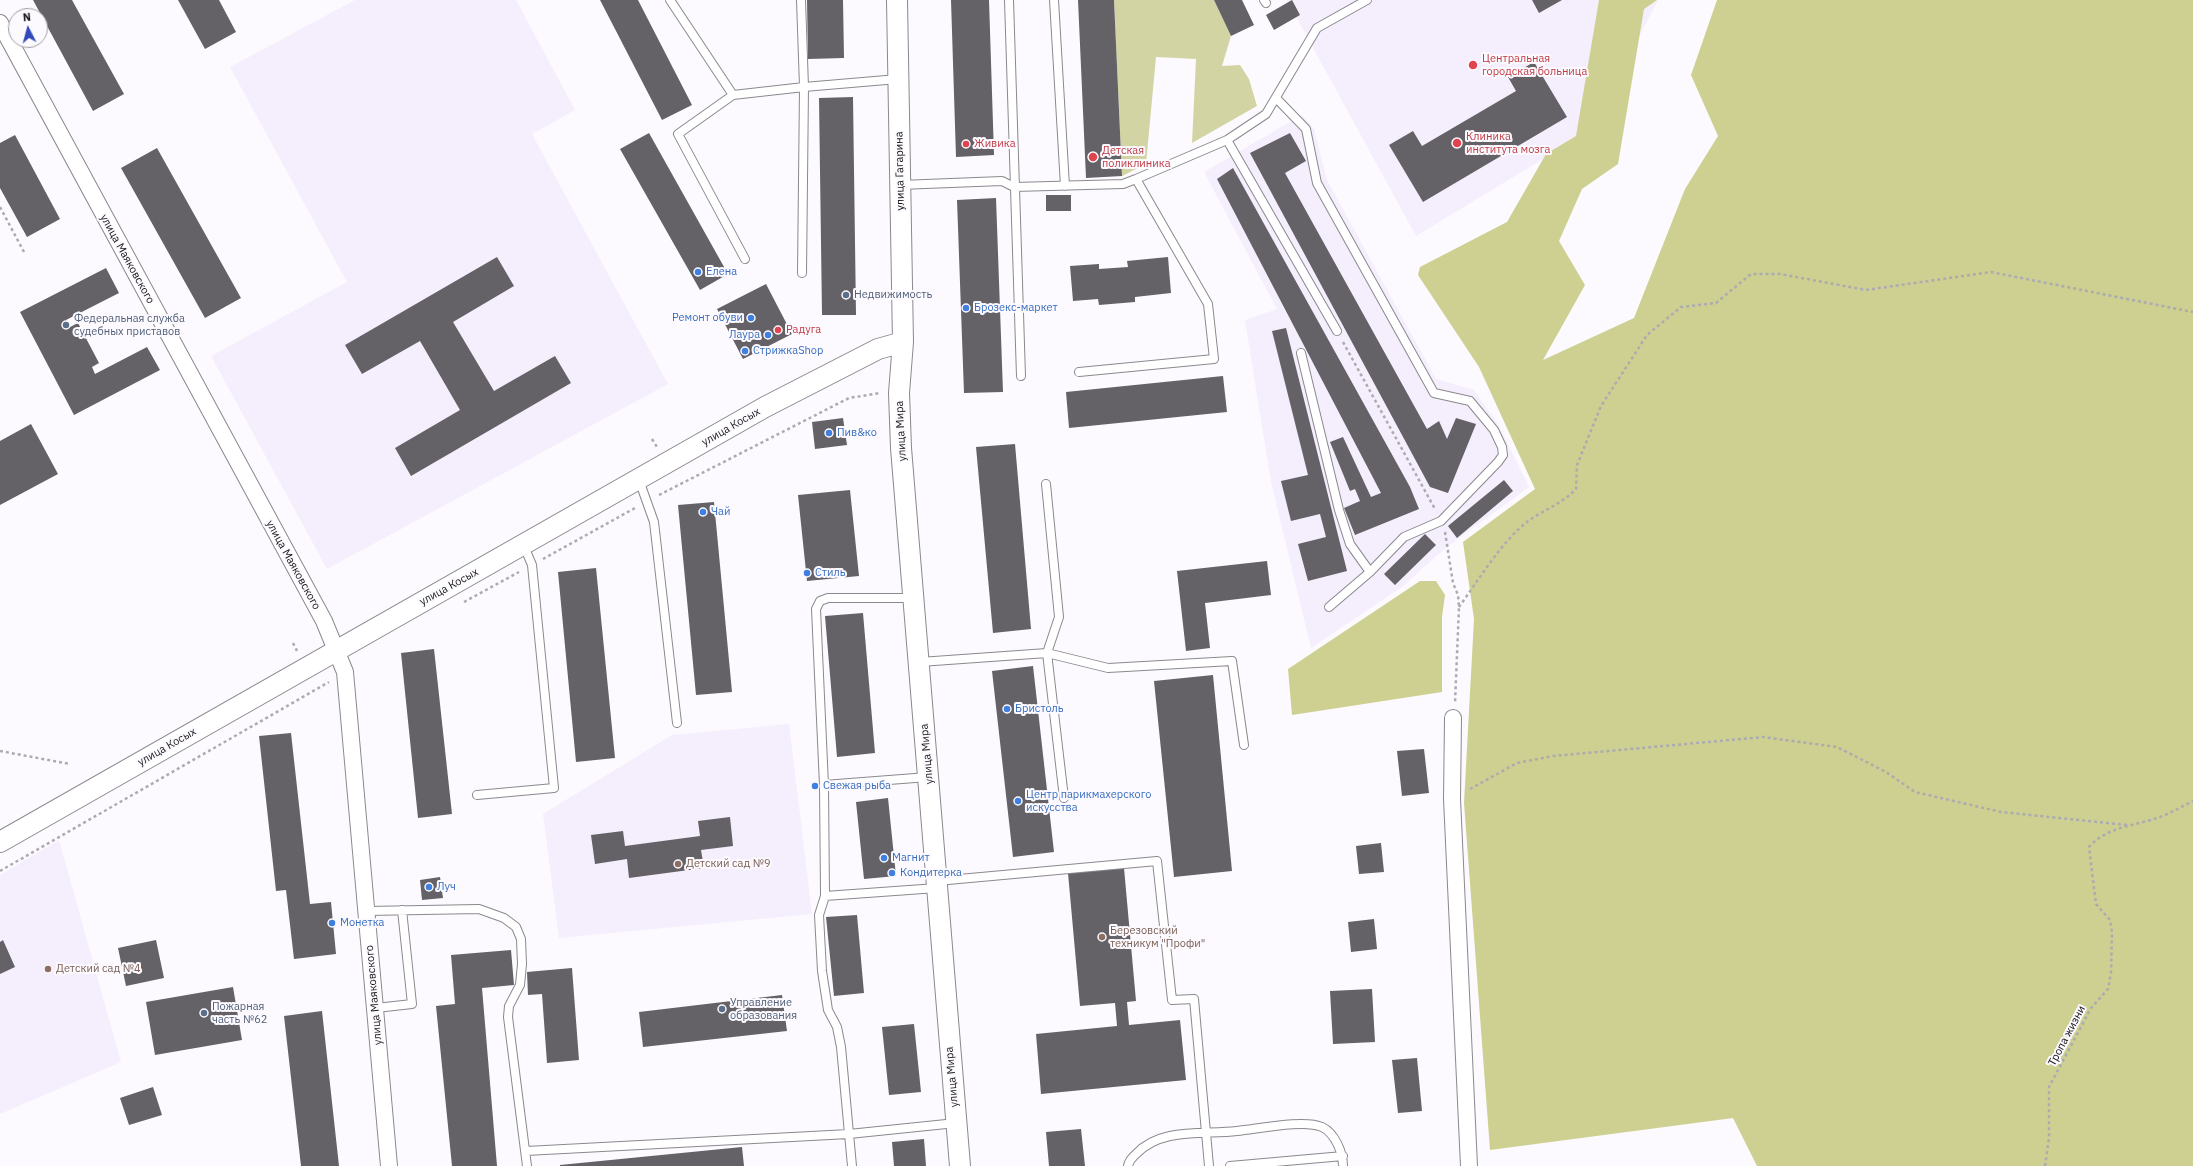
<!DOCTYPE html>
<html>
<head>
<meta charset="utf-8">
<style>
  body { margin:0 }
  #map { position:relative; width:2193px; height:1166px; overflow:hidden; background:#fcfaff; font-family:"IBM Plex Sans",sans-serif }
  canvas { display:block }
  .north { position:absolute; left:8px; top:8px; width:40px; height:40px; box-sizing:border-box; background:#fcfaff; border:1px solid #a09ea2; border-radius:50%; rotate:354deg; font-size:11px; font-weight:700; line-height:16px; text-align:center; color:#161517 }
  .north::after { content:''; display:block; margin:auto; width:14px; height:18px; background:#3048b9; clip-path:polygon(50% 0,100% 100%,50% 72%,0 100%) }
</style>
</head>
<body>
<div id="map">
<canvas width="2193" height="1166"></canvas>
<div class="north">N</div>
</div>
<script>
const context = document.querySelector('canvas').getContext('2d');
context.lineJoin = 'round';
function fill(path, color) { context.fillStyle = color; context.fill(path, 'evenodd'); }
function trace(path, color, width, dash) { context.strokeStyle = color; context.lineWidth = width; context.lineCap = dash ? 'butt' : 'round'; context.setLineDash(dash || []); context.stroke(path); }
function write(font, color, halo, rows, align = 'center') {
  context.font = font + ' "IBM Plex Sans",sans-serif'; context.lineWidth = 4; context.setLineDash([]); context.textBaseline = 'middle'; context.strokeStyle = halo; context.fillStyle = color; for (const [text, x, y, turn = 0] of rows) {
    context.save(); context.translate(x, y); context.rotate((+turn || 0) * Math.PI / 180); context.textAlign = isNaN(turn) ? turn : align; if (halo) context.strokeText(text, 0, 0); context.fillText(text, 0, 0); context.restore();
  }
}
fill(new Path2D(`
  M355 0H516L575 110 532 134 668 384 327 569 211 356 347 282 230 67Z
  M1287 0H1658L1591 130 1416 236Z
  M1302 115 1314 129 1327 180 1436 379 1474 390 1498 424 1529 487 1443 550 1402 587 1311 648 1271 482 1245 320 1277 309 1204 172Z
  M789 724 812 914 559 938 543 814 672 735Z
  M59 840 121 1062 0 1114V875Z`), '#f5eefc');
fill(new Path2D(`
  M1114 0H1214L1231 36 1222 66 1240 65 1249 79 1257 106 1192 143 1196 59 1156 57 1146 164 1122 176Z`), '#d2d5a3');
fill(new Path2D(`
  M1599 0H1657L1644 9 1618 164 1582 189 1559 241 1585 285 1543 360 1634 318 1685 189 1718 136 1691 75 1717 0H2193V1166H1757L1733 1118 1490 1150 1464 803 1474 619 1463 542 1535 489 1479 367 1418 275 1420 267 1507 222 1546 154 1576 136Z
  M1420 581H1436L1445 595 1442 617V692L1292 715 1288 669Z`), '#cdd090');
fill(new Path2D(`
  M33 0H72L124 94 93 111Z
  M178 0H219L236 32 205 49Z
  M600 0H638L692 105 662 120Z
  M807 0H843L844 58 808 59Z
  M951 0H989L994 155 956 157Z
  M1078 0H1114L1122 176 1086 178Z
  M1214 0H1242L1254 25 1231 36Z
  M1292 0 1300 15 1274 30 1266 15Z
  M1532 0H1562L1539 13Z
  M1534 62 1567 117 1423 202 1389 145 1413 131 1422 146 1516 91 1508 77Z
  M853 97 856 315H822L819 98Z
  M649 133 728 274 700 290 620 149Z
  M1290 133 1306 161 1285 173 1427 429 1439 421 1447 439 1456 418 1476 424 1448 493 1430 487 1250 153Z
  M15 135 60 219 27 237 0 188V143Z
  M157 148 241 298 205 318 121 168Z
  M1233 168 1410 487 1419 509 1355 535 1344 508 1360 501 1355 489 1350 491 1330 442 1343 437 1371 497 1381 493 1217 179Z
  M1046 195H1071V211H1046Z
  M996 198 1003 392 964 393 957 200Z
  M497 257 514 286 453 322 494 391 555 356 571 383 411 476 395 448 460 410 420 341 362 374 345 345Z
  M1168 257 1171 293 1135 297V302L1099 305 1098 299 1073 301 1070 266 1099 264V269L1128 267 1127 261Z
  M106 268 119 293 66 320 70 327 78 323 99 363 92 367 95 374 147 347 160 370 74 415 20 312Z
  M766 284 792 334 743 359 717 309Z
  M1286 328 1347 571 1308 581 1298 544 1326 537 1320 514 1291 521 1281 481 1308 475 1272 331Z
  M1223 376 1227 412 1069 428 1066 392Z
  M843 418 847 445 815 449 812 422Z
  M31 424 58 474 0 505V441Z
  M1015 444 1031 629 993 633 976 447Z
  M1504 480 1513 491 1457 538 1448 526Z
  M850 490 859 576 807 581 798 495Z
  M714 502 732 692 696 695 678 505Z
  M1425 534 1436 545 1395 585 1384 574Z
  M1267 561 1271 595 1205 603 1210 648 1186 651 1177 571Z
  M596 568 615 758 576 762 558 572Z
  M863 613 875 753 837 757 825 616Z
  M434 649 452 814 418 818 401 653Z
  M1033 666 1054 852 1013 857 992 671Z
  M1213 675 1232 871 1174 877 1154 681Z
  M291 733 310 904 331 902 336 954 294 959 286 890 276 891 259 736Z
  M1424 749 1429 793 1402 796 1397 751Z
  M888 798 896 876 864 879 856 802Z
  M730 817 733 846 701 850 704 868 629 878 627 859 595 864 591 835 623 831 625 846 700 836 698 821Z
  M1381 843 1384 872 1359 874 1356 846Z
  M1124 868 1136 1001 1127 1002 1129 1025 1180 1020 1186 1080 1041 1094 1036 1034 1117 1026 1115 1003 1080 1006 1068 873Z
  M440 877 443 898 422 900 420 880Z
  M857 915 864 993 834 996 826 917Z
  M1374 919 1377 949 1351 952 1348 922Z
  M3 940 15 967 0 974V942Z
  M156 940 164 978 126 986 118 948Z
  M511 950 514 985 482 988 497 1166H452L436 1006 455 1004 451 955Z
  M572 968 579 1060 547 1063 542 994 528 995 527 972Z
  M233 987 242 1040 155 1055 146 1002Z
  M1372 989 1375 1042 1333 1044 1330 991Z
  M782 995 787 1031 643 1047 639 1012Z
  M322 1011 339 1166H301L284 1016Z
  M914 1024 921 1092 889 1095 882 1027Z
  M1417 1058 1422 1111 1398 1113 1392 1060Z
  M153 1087 162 1115 129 1125 120 1098Z
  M1081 1129 1085 1166H1049L1046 1132Z
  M924 1139 926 1166H894L892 1142Z
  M742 1147 744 1166H560V1165Z`), '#646167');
const service = new Path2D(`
  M670 0 733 95
  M801 0 804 87 898 79
  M1009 0 1021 376
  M1054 0 1065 186
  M1264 0 1266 3
  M1276 98 1306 129 1317 183 1434 393 1470 401 1494 430 1502 447 1503 455 1498 462 1441 521 1404 537 1370 572 1329 607
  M1227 140 1337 331
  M900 185 1002 181 1014 187 1123 184 1136 179 1227 140 1266 114 1317 28 1367 0
  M745 259 678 134 733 95 804 87 802 273
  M1301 353 1339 510 1350 544 1370 572
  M1079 372 1214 359 1208 304 1136 179
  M639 480 654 522 677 723
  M1046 484 1059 617 1047 653 1064 798
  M913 598H828L820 601 816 609 824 785 928 777
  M920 662 1047 653 1108 668 1232 661 1244 745
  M824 785 825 896 937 888
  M477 795 554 788 532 565 524 546
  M937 881 1157 861 1172 1000 1194 999 1209 1166
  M825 896 819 915 822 971 828 1010 837 1027 841 1047 852 1166
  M367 911 479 909 504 918 516 927 521 939 522 964 520 985 509 1006 508 1017 527 1166
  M376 1008 412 1004 402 910
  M526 1151 849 1134 956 1123
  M1128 1166C1129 1160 1132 1158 1136 1154 1161 1127 1204 1135 1237 1131 1258 1129 1304 1119 1322 1127 1335 1133 1343 1153 1343 1166
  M1230 1166 1343 1156`);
const minor = new Path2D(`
  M0 23 324 621 345 672 389 1166
  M1453 718 1452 799 1469 1166`);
const tertiary = new Path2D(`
  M897 0 903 342 899 393 901 448 960 1166
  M0 842 765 407 878 349 903 342`);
trace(service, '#8b888e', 10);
trace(minor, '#8b888e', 18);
trace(tertiary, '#8b888e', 22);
trace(new Path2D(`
  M0 207 24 252
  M1343 342 1435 509
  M652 439 657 447
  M659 495 849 398 880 393
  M1445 532 1453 583 1458 595 1459 607 1455 703
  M543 559 635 508
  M464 602 519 572
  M1459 607C1477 582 1503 540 1527 522 1543 510 1562 504 1576 489L1577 465 1601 406 1647 335 1681 307 1716 303 1751 274H1780L1866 290 1991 272 2193 312
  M293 643 297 651
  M0 751 70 764
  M1470 789 1517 763 1553 756 1763 737 1837 747 1886 772 1915 792 2001 812 2127 825
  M0 871 329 682
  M2045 1166 2049 1138V1087L2091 1008 2108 989 2111 973 2112 932 2110 920 2096 904 2089 847C2106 827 2134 826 2157 818 2169 814 2181 807 2193 801`), '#adabaf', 2.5, [3, 3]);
trace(service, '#fff', 8);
trace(minor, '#fff', 16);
trace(tertiary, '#fff', 20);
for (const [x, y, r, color] of [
  [1473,65,5,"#e0444e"],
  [1457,143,5,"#e0444e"],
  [966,144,4,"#e0444e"],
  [1093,157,5,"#e0444e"],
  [698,272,4,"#3f7fe0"],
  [846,295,4,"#5c6f8a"],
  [966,308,4,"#3f7fe0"],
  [751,318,4,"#3f7fe0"],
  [66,325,4,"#5c6f8a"],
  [778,330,4,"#e0444e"],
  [768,335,4,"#3f7fe0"],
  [745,351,4,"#3f7fe0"],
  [829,433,4,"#3f7fe0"],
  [703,512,4,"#3f7fe0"],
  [807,573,4,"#3f7fe0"],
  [1007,709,4,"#3f7fe0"],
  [815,786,4,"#3f7fe0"],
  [1018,801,4,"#3f7fe0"],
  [884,858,4,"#3f7fe0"],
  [678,864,4,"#8d6e63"],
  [892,873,4,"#3f7fe0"],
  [429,887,4,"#3f7fe0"],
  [332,923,4,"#3f7fe0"],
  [1102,937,4,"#8d6e63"],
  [48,969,4,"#8d6e63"],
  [722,1009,4,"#5c6f8a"],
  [204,1013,4,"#5c6f8a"]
]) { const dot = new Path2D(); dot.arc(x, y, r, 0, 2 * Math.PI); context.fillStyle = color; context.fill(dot); trace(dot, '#fcfaff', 1.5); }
write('11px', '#be3a42', '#fcfaff', [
  ["Центральная",1482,59],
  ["городская больница",1482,72],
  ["Клиника",1466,137],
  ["института мозга",1466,150],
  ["Живика",974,144],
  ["Детская",1102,151],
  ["поликлиника",1102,164],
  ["Радуга",786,330]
], 'left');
write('11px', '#161517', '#fcfaff', [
  ["улица Гагарина",900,171,-91],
  ["улица Маяковского",127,259,61],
  ["улица Косых",731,427,-30],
  ["улица Мира",901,431,-93],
  ["улица Маяковского",293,565,61],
  ["улица Косых",449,587,-29],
  ["улица Косых",167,747,-30],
  ["улица Мира",927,754,-95],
  ["улица Маяковского",374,995,-95],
  ["Тропа жизни",2067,1036,-62],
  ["улица Мира",952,1077,-95]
]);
write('11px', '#366cbe', '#fcfaff', [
  ["Елена",706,272],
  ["Брозекс-маркет",974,308],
  ["Ремонт обуви",743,318,"right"],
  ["Лаура",760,335,"right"],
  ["СтрижкаShop",753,351],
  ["Пив&ко",837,433],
  ["Чай",711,512],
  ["Стиль",815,573],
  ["Бристоль",1015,709],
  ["Свежая рыба",823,786],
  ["Центр парикмахерского",1026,795],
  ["искусства",1026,808],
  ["Магнит",892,858],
  ["Кондитерка",900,873],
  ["Луч",437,887],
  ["Монетка",340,923]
], 'left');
write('11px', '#4e5e75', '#fcfaff', [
  ["Недвижимость",854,295],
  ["Федеральная служба",74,319],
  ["судебных приставов",74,332],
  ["Управление",730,1003],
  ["образования",730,1016],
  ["Пожарная",212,1007],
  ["часть №62",212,1020]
], 'left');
write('11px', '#785e54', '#fcfaff', [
  ["Детский сад №9",686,864],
  ["Березовский",1110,931],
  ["техникум \"Профи\"",1110,944],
  ["Детский сад №4",56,969]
], 'left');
</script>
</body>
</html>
